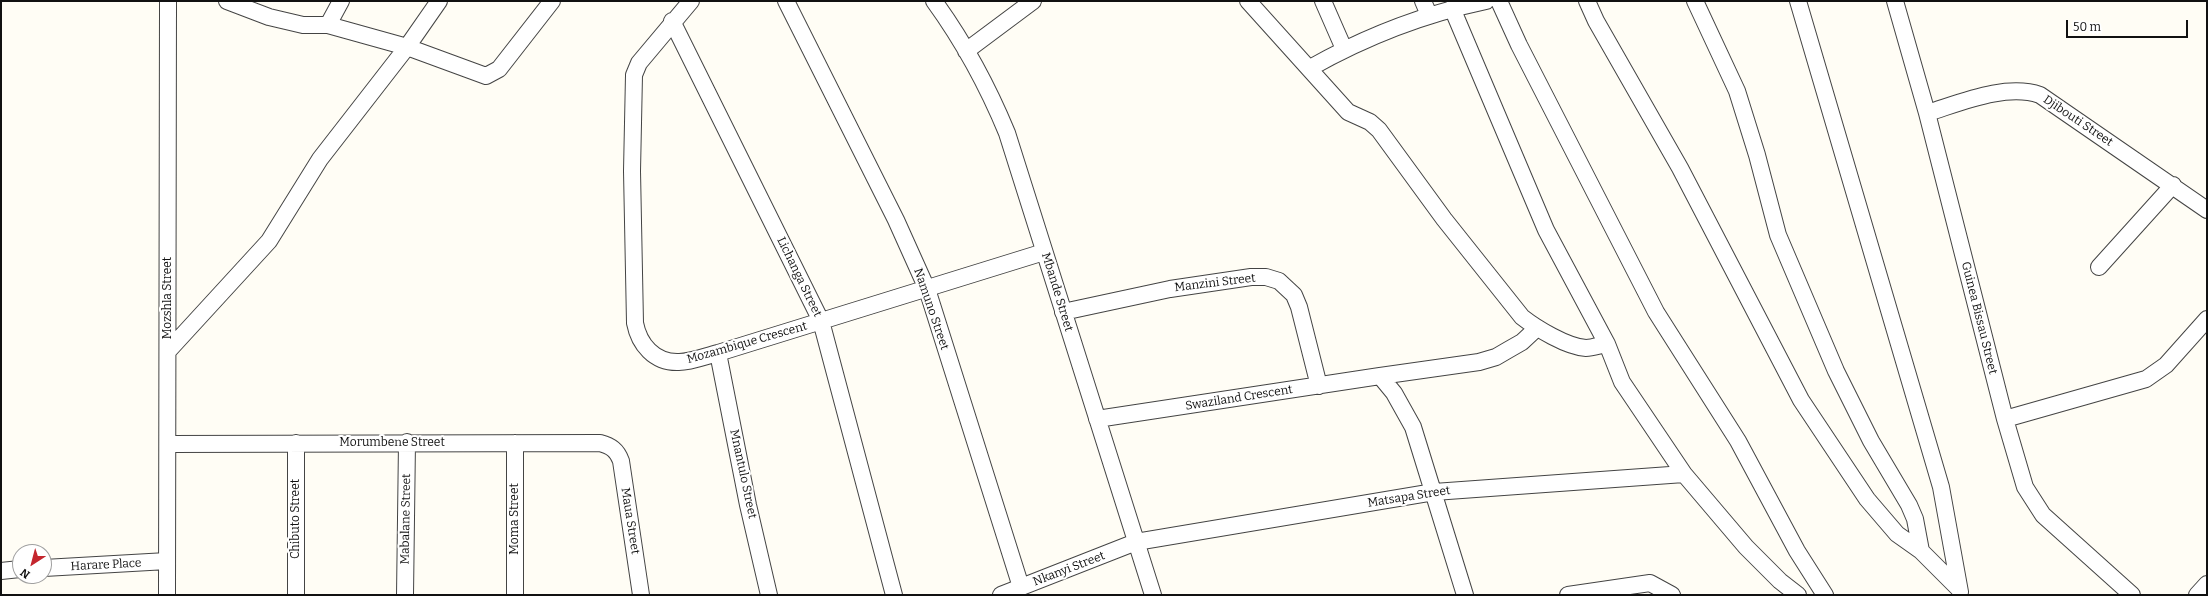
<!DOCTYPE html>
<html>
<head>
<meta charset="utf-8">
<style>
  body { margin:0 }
  #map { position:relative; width:2208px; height:596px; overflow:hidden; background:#fffdf5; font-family:Bitter,serif }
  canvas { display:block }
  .frame { position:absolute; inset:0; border:2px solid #111; pointer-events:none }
  .north { position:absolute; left:12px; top:544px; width:40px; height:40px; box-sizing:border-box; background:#fff; border:1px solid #a0a0a0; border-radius:50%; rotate:216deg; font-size:11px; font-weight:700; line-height:16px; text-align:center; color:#111 }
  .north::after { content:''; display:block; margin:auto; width:14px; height:18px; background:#c4262e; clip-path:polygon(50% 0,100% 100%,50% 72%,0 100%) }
  .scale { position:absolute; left:2066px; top:20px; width:122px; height:18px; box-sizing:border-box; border:2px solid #111; border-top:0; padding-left:5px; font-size:12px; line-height:14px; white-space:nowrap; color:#111; -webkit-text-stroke:3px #fff; paint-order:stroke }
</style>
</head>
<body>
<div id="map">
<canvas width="2208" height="596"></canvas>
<div class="frame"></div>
<div class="north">N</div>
<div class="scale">50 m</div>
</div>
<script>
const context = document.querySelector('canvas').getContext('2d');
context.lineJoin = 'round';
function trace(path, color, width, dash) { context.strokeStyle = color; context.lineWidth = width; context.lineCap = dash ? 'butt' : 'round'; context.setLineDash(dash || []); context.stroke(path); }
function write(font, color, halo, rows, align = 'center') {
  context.font = font + ' Bitter,serif'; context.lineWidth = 4; context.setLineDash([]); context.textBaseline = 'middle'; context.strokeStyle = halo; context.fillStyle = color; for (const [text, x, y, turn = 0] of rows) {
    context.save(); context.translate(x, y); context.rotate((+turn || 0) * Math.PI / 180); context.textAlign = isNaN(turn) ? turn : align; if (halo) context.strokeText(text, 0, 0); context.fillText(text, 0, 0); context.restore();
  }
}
const minor = new Path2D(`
  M227 1 269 17 303 25H328L407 47 486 76 499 69 552 1
  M691 1 639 63 634 75 632 171 635 323C639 344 654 363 679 362 691 362 706 356 718 353L1044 252
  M786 1 896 220 927 289 1021 587
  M934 1C963 41 988 87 1007 133L1153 595
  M1248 1 1348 112 1370 122 1379 130 1444 219 1522 317C1536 328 1567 347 1586 348 1593 348 1600 345 1607 344
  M1323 1 1344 49
  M1423 1 1429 15
  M1499 1 1519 45 1656 312 1738 441 1797 551 1825 595
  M1587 1 1596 21 1680 168 1801 400 1867 499 1897 534 1921 551 1959 589
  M1695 1 1737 91 1757 155 1778 235 1836 371 1871 441 1909 505 1915 519 1921 551
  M1798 1 1941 487 1960 592
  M1895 1 1927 113 2005 419 2025 487 2043 515 2132 595
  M1452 8 1546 230 1607 344 1622 382 1684 474 1746 547 1780 581 1798 595
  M672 21 821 321 894 595
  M328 25 341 1
  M966 51 1033 1
  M1310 68C1365 37 1424 14 1486 1
  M1927 113C1960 103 2006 83 2040 95L2207 210
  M2099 267 2173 185
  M1063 312 1170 289 1251 277H1266L1279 281 1294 295 1299 307 1319 386
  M169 350 269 241 320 159 407 47 439 1
  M718 353 748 505 769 595
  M1380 376 1479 362 1496 357 1508 350 1522 342 1537 328
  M1097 419 1380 376 1394 393 1413 427 1465 595
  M2005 419 2146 379 2166 365 2207 319
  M296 443V595
  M169 444 600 443C611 446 617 450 621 461L641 595
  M44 568 167 561
  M1 571 20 569
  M167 595 168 1
  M405 595 407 442
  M515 595V443
  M1001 595 1136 542 1434 492 1684 474
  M1568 595 1650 583 1672 595
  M2197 595 2207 584`);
trace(minor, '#444', 18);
trace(minor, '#fff', 16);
write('12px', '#111', '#fff', [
  ["Djibouti Street",2078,121,34],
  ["Lichanga Street",799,277,64],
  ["Manzini Street",1215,283,-7],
  ["Mbande Street",1057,292,73],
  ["Mozshla Street",168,298,-90],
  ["Namuno Street",931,309,71],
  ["Guinea Bissau Street",1979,318,76],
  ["Mozambique Crescent",747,343,-16],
  ["Swaziland Crescent",1239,398,-9],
  ["Morumbene Street",392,443],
  ["Mnantulo Street",743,474,78],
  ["Matsapa Street",1409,497,-9],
  ["Chibuto Street",296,519,-90],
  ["Mabalane Street",406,519,-89],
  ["Moma Street",515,519,-90],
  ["Maua Street",630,521,81],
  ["Harare Place",106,565,-3],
  ["Nkanyi Street",1069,569,-21]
]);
</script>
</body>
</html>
